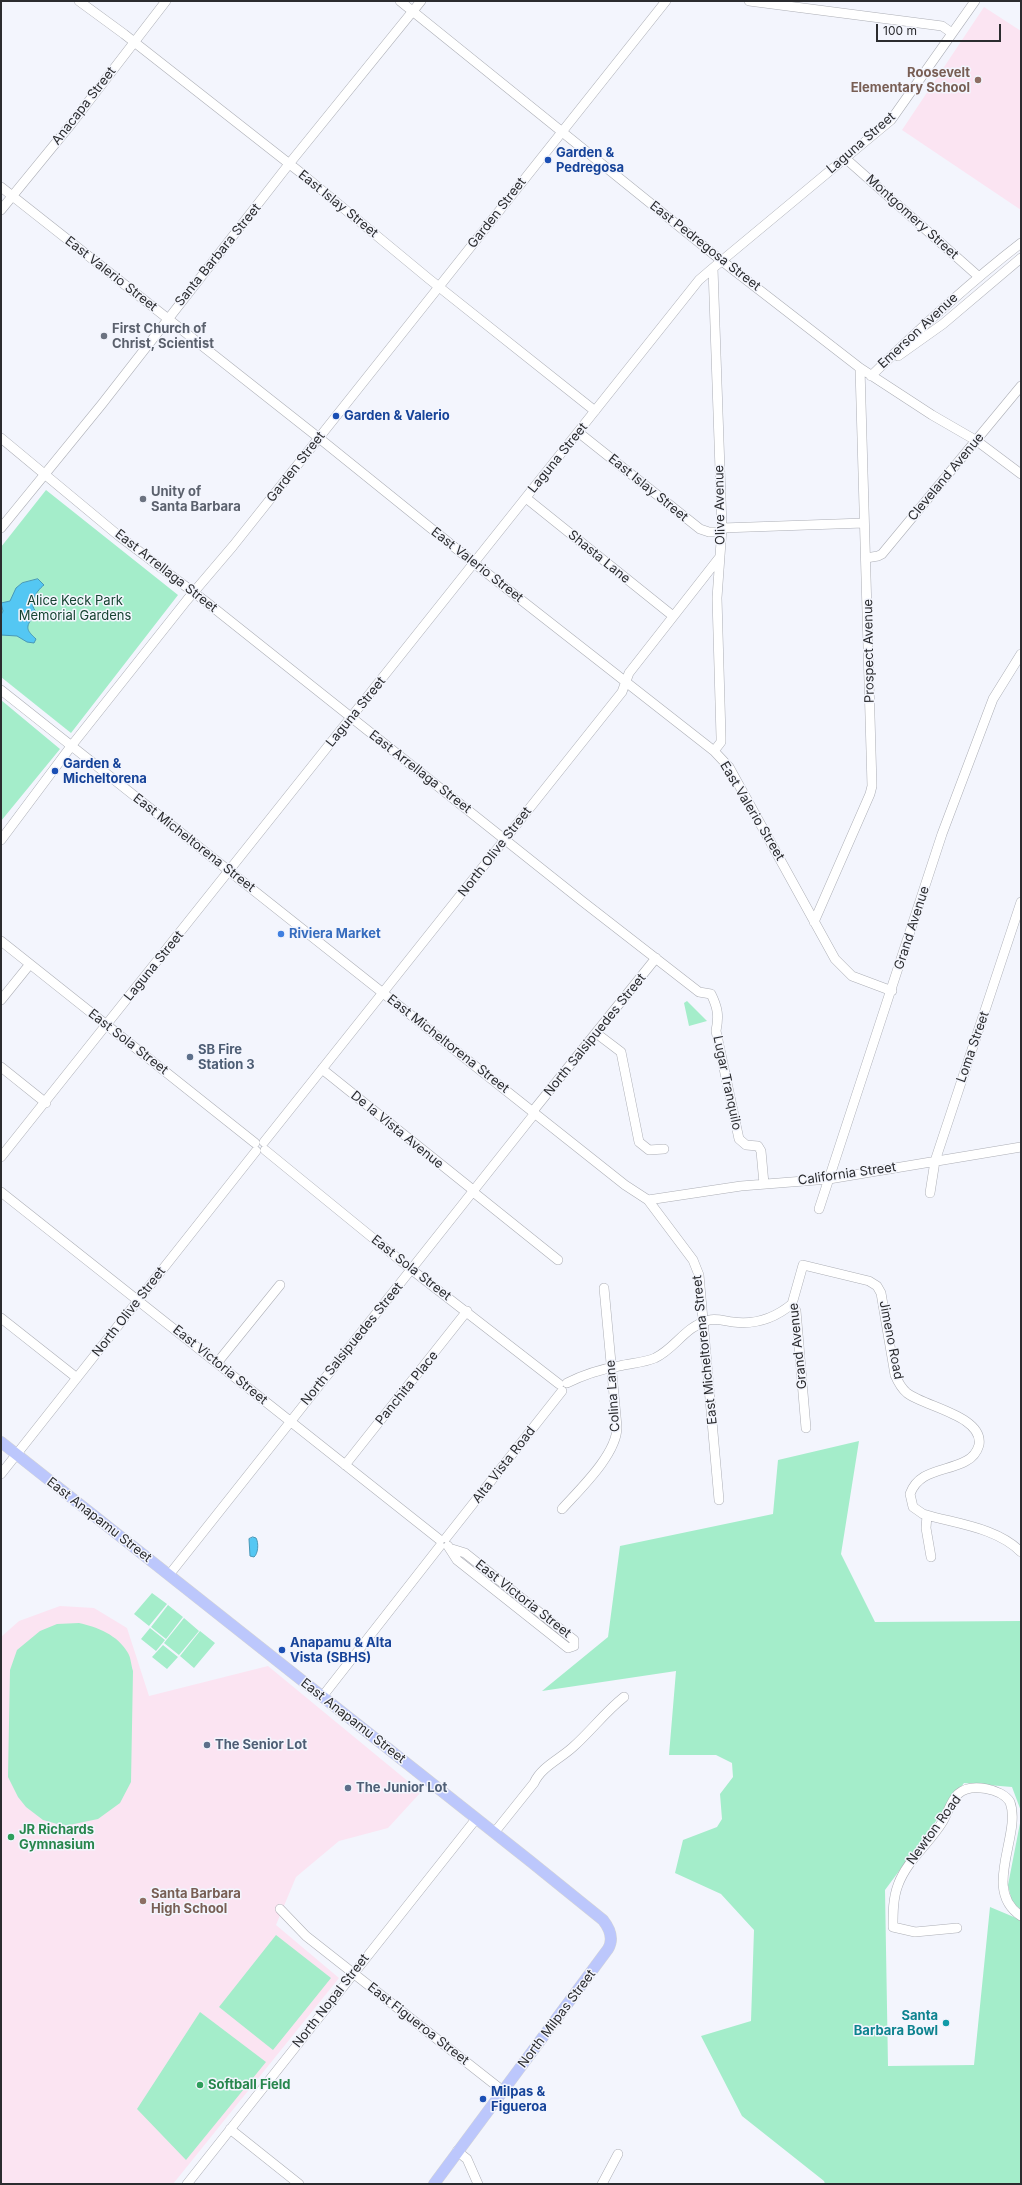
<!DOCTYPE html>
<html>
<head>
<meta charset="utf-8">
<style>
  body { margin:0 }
  #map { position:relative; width:1022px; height:2185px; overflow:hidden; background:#f3f5fd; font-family:Inter,sans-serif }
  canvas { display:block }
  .frame { position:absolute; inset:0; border:2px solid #2b2c2f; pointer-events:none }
  .scale { position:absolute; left:876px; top:24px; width:125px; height:18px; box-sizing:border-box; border:2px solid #2b2c2f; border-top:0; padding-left:5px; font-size:12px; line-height:14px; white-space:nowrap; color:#2b2c2f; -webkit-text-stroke:3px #f3f5fd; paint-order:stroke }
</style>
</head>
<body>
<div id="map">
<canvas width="1022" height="2185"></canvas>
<div class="frame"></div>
<div class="scale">100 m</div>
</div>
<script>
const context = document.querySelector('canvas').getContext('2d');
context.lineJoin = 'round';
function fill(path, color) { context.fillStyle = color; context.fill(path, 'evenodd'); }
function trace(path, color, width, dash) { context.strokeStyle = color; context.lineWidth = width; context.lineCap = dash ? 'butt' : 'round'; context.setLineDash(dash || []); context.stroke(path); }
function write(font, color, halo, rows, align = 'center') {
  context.font = font + ' Inter,sans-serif'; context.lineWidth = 3; context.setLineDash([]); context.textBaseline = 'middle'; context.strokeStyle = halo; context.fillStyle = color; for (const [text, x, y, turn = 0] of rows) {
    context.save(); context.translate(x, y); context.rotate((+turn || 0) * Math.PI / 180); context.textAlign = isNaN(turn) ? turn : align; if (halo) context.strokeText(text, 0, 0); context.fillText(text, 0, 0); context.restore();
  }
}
fill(new Path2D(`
  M984 7 1021 31V210L902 130Z
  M60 1606 94 1608 127 1628 149 1696 268 1666 421 1792 388 1828 339 1841 296 1877 276 1925 339 1978 173 2184H1V1637L19 1621Z`), '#fbe4f2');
fill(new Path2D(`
  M46 490 178 595 71 733 1 677V547Z
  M1 700 60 749 1 821Z
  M687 1001 707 1021 689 1026 684 1003Z
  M859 1441 841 1554 875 1622 1021 1621V1811L1012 1787 964 1783 885 1890 888 2066 974 2065 990 1907 1021 1920V2184H825L824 2181 742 2116 701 2036 751 2021 754 1930 721 1894 675 1873 683 1840 717 1827 722 1819 720 1794 733 1777 732 1763 716 1755H669L676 1671 542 1691 608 1637 620 1546 773 1514 778 1460Z
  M152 1593 167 1604 149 1626 134 1614Z
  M168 1605 183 1617 166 1639 151 1627Z
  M184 1618 199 1631 179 1655 164 1643Z
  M79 1623C97 1627 118 1635 128 1653 131 1658 131 1665 133 1671L131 1782 120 1803 98 1819 79 1823 64 1826 43 1820 26 1807 18 1797 8 1777 10 1670 17 1650 40 1631 57 1624Z
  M150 1628 165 1640 156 1651 141 1639Z
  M200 1631 215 1643 194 1668 180 1656Z
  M163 1645 178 1657 167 1669 152 1657Z
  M1021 1818V1910L1012 1902 1008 1885Z
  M276 1935 331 1978 273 2050 219 2007Z
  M200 2012 266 2062 186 2160 137 2109Z`), '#a4edca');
const water = new Path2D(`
  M38 579 44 585C36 591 26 607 39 613V618L31 620C24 629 30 633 36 639L34 643 27 642 17 636 1 635V615L3 611 1 603 10 601 16 588 22 583Z
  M253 1537 256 1538C259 1543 258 1554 254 1557L250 1556 249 1539Z`);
fill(water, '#54c7f3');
trace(water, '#4898b8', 1);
const minor = new Path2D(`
  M79 1 124 34 301 173 429 279 595 411
  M400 1 722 261 860 368 932 415 977 441 1021 474
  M749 1 942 26 952 33
  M845 158 978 276
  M1 187 319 438 474 563 714 751 729 767 835 959 852 976 892 991
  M1 210 72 123 166 1
  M898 356 943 324 1021 258
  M871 376C919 329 968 284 1021 243
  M578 432 700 529 709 532H722
  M1 438 119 536 205 601 582 901 699 992 711 994C718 1008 719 1016 716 1031L739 1139 746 1145 758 1146 761 1151 764 1184
  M526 498 673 616
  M1 528 102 404 289 164 421 1
  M722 528 864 523
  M866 558 878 556 882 554 1021 386
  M1 690 625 1185 648 1200 693 1260 699 1275 719 1500
  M714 751 721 742V737L717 598 722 528 713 268 891 120 975 1
  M1 840 72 745 187 600 233 546 666 1
  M814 922 870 794 872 786 860 368
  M1 941 255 1143
  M1 1000 30 964
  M596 1033 621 1052 639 1142 649 1150 664 1149
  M1 1067 46 1103
  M322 1069 473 1190
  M533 1111 656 958
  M264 1142 622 692 629 673 719 558
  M265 1150 412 1270 559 1384
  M1 1157 699 280 713 268
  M472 1191 558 1260
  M1 1192 440 1540
  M930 1193 935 1161 1021 902
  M648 1200 741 1186 829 1179 1021 1147
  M819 1209 942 834 993 699 1021 654
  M1 1318 77 1378
  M217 1363 280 1285
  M567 1383C583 1375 602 1369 619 1366 631 1363 643 1363 655 1358 676 1348 684 1327 709 1320 716 1318 725 1321 733 1322 755 1325 775 1318 792 1304
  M806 1428 796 1311 792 1304 803 1265 869 1281 877 1286 881 1293 895 1375C898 1382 901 1388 907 1393 925 1407 984 1416 979 1445 977 1452 972 1458 966 1461 946 1472 919 1469 910 1494L913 1507 923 1514C956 1524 996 1527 1021 1552
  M345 1465 467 1311
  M1 1474 256 1151
  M562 1509C580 1489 617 1454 617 1427L604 1288
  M927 1515 926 1528 931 1557
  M446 1538 562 1391
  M448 1546 457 1560 568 1648 574 1646V1640L465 1553 452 1549
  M169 1575 535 1113
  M322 1697 440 1546
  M494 1833 534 1783C541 1767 560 1759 573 1747 591 1731 605 1712 624 1697
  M280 1909 306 1936 503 2091
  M957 1928 915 1932 893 1927C893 1913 893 1898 898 1885 907 1860 930 1843 943 1821 948 1812 951 1801 958 1794 971 1782 1002 1789 1010 1802 1022 1835 981 1890 1021 1916
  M230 2129 299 2184
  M457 2151 467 2159 478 2184
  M187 2184 476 1819
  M602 2184 618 2154`);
const major = new Path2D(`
  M1 1442 530 1861 603 1920C610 1929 614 1939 608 1949L434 2184`);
trace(minor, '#acaeb5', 10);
trace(major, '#d5d5d5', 12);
trace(minor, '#fff', 9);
trace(major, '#bcc7fc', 11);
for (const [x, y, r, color] of [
  [978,80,4,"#8d6e63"],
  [548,160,4,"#1a4fb4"],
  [104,336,4,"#6b7280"],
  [336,416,4,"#1a4fb4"],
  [143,499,4,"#6b7280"],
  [55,771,4,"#1a4fb4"],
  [281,934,4,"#3f7fe0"],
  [190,1057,4,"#5c6f8a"],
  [282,1650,4,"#1a4fb4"],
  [207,1745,4,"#5c6f8a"],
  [348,1788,4,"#5c6f8a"],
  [11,1837,4,"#2e9e5b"],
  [143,1901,4,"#8d6e63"],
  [946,2023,4,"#0f9aa8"],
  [200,2085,4,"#2e9e5b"],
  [483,2099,4,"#1a4fb4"]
]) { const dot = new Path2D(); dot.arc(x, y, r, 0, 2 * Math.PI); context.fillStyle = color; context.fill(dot); trace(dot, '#f3f5fd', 1.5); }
write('bold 13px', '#785e54', '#f3f5fd', [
  ["Roosevelt",970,73],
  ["Elementary School",970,88],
  ["Santa Barbara",151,1894,"left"],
  ["High School",151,1909,"left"]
], 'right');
write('13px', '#2b2c2f', '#f3f5fd', [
  ["Anacapa Street",84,106,-52],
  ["Laguna Street",861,143,-41],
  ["East Islay Street",338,204,39],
  ["Garden Street",497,213,-52],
  ["Montgomery Street",912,217,42],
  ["East Pedregosa Street",705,246,38],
  ["Santa Barbara Street",218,255,-51],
  ["East Valerio Street",111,274,38],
  ["Emerson Avenue",918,331,-43],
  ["Laguna Street",558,458,-51],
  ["Garden Street",296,467,-52],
  ["Cleveland Avenue",946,477,-50],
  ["East Islay Street",648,488,39],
  ["Olive Avenue",720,505,-91],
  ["Shasta Lane",599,557,39],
  ["East Valerio Street",477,565,38],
  ["East Arrellaga Street",166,571,38],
  ["Prospect Avenue",869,651,-91],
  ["Laguna Street",356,712,-51],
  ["East Arrellaga Street",420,772,38],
  ["East Valerio Street",752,811,59],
  ["East Micheltorena Street",194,843,38],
  ["North Olive Street",495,852,-52],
  ["Grand Avenue",912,928,-72],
  ["Laguna Street",154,966,-51],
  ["North Salsipuedes Street",595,1035,-51],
  ["East Sola Street",128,1042,38],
  ["East Micheltorena Street",448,1044,38],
  ["Loma Street",973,1047,-71],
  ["Lugar Tranquilo",727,1083,78],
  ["De la Vista Avenue",397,1130,39],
  ["California Street",847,1174,-8],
  ["East Sola Street",411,1268,38],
  ["North Olive Street",129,1312,-52],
  ["Jimeno Road",891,1340,79],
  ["North Salsipuedes Street",352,1344,-51],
  ["Grand Avenue",798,1346,-96],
  ["East Micheltorena Street",705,1350,-96],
  ["East Victoria Street",220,1365,39],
  ["Panchita Place",407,1388,-51],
  ["Colina Lane",613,1396,-94],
  ["Alta Vista Road",504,1465,-52],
  ["East Anapamu Street",99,1520,38],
  ["East Victoria Street",523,1599,38],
  ["East Anapamu Street",353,1721,38],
  ["Newton Road",934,1830,-54],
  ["North Nopal Street",331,2001,-52],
  ["North Milpas Street",557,2019,-53],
  ["East Figueroa Street",418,2024,38]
]);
write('bold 13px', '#164399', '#f3f5fd', [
  ["Garden &",556,153],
  ["Pedregosa",556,168],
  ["Garden & Valerio",344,416],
  ["Garden &",63,764],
  ["Micheltorena",63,779],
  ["Anapamu & Alta",290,1643],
  ["Vista (SBHS)",290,1658],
  ["Milpas &",491,2092],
  ["Figueroa",491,2107]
], 'left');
write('bold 13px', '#5b616d', '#f3f5fd', [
  ["First Church of",112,329],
  ["Christ, Scientist",112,344],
  ["Unity of",151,492],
  ["Santa Barbara",151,507]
], 'left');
write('13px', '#164331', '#f3f5fd', [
  ["Alice Keck Park",75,601],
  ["Memorial Gardens",75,616]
]);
write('bold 13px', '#366cbe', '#f3f5fd', [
  ["Riviera Market",289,934]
], 'left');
write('bold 13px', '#4e5e75', '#f3f5fd', [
  ["SB Fire",198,1050],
  ["Station 3",198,1065],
  ["The Senior Lot",215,1745],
  ["The Junior Lot",356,1788]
], 'left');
write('bold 13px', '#27864d', '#f3f5fd', [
  ["JR Richards",19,1830],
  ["Gymnasium",19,1845],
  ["Softball Field",208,2085]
], 'left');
write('bold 13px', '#0d838f', '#f3f5fd', [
  ["Santa",938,2016],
  ["Barbara Bowl",938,2031]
], 'right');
</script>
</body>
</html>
